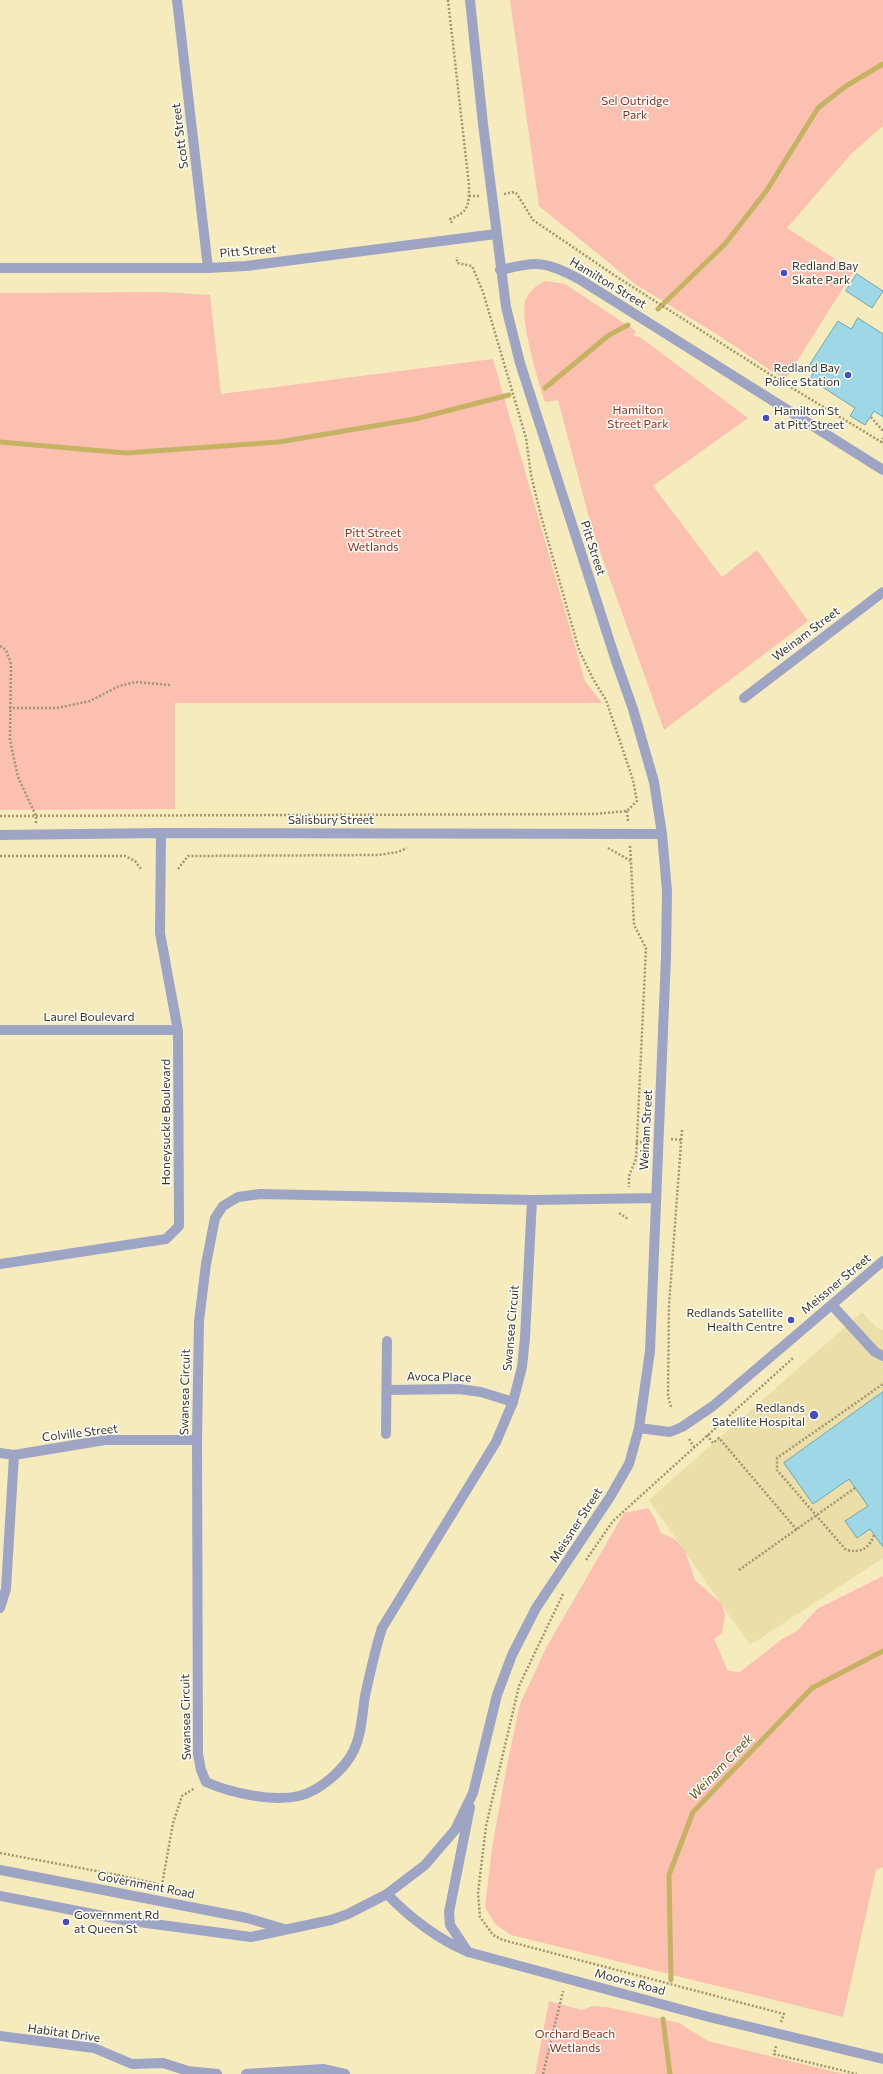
<!DOCTYPE html>
<html>
<head>
<meta charset="utf-8">
<style>
  body { margin:0 }
  canvas { display:block; background:#f6ebbc }
</style>
</head>
<body>
<canvas width="883" height="2074"></canvas>
<script>
const context = document.querySelector('canvas').getContext('2d');
context.lineJoin = 'round';
function fill(path, color) { context.fillStyle = color; context.fill(path, 'evenodd'); }
function trace(path, color, width, dash) { context.strokeStyle = color; context.lineWidth = width; context.lineCap = dash ? 'butt' : 'round'; context.setLineDash(dash || []); context.stroke(path); }
function write(font, color, halo, rows, align = 'center') {
  context.font = font + ' Commissioner,sans-serif'; context.lineWidth = 3; context.setLineDash([]); context.textBaseline = 'middle'; context.strokeStyle = halo; context.fillStyle = color; for (const [text, x, y, turn = 0] of rows) {
    context.save(); context.translate(x, y); context.rotate((+turn || 0) * Math.PI / 180); context.textAlign = isNaN(turn) ? turn : align; if (halo) context.strokeText(text, 0, 0); context.fillText(text, 0, 0); context.restore();
  }
}
fill(new Path2D(`
  M862 1312 877 1328 883 1330V1558L750 1645 649 1500Z`), '#ebdea8');
fill(new Path2D(`
  M510 0H883V126L852 153 787 228 854 271 785 380 718 335 635 284 539 206Z
  M546 281 565 284 636 331 634 336 640 337 748 418 653 486 722 577 757 550 808 621 664 730 592 529 558 400 545 402C538 381 520 321 525 302 528 292 537 284 546 281Z
  M162 292 210 295 221 394 493 359 585 681 602 703H175V809L0 810V293Z
  M648 1508 654 1517 661 1533 676 1540 685 1551 695 1580 722 1604 725 1615 722 1633 714 1639 728 1671 740 1672 782 1639 797 1631 817 1609 883 1576V1867L876 1870 843 2017 511 1935 495 1924 485 1907 492 1848 507 1765 520 1704 546 1648 624 1513Z
  M549 2001 582 2010 592 2006 607 2007 679 2023 708 2041 844 2074H535Z`), '#fbc0b0');
trace(new Path2D(`
  M658 309 725 244 767 190 818 108 846 86 883 64
  M545 388 609 335 628 325
  M0 442 126 453 279 442 415 419 509 395
  M671 1980 669 1875 693 1812 812 1688 883 1651
  M663 2019 670 2074`), '#c5b262', 5);
const building = new Path2D(`
  M857 274 883 291 872 308 846 291Z
  M858 318 883 334V417L874 411 865 425 850 416 855 408 810 379 814 371 808 367 838 321 851 329Z
  M883 1392V1547L870 1529 857 1538 845 1521 868 1506 849 1479 813 1504 784 1463Z`);
fill(building, '#9ed7e6');
trace(building, '#6ea6b4', 1);
trace(new Path2D(`
  M448 0 469 185C469 203 470 212 450 219L452 223
  M504 194 514 192 517 194 533 220 614 275 782 382 883 443
  M469 196H479
  M871 417 883 431
  M881 443 883 438
  M0 646 6 650 11 664 10 740 18 777 36 816V823
  M9 708H57L90 701 119 686 136 682 170 685
  M627 811 628 821
  M0 816 595 814 627 811 637 801 633 780 606 700 593 679 579 650 541 516 531 475 526 438 483 292 472 266 457 263V257
  M630 846 631 861
  M608 848 631 861 634 925 646 948 636 1159 629 1176V1187
  M0 856H125L135 861 141 869
  M178 869 188 856 378 855 398 852 407 848
  M671 1139 681 1140
  M636 1143 646 1141
  M619 1213 628 1219
  M671 1407 668 1396 669 1305 682 1130
  M707 1435 713 1443 719 1438 797 1530
  M689 1439 694 1447
  M874 1535C869 1549 861 1553 846 1550L777 1470V1458L883 1384
  M586 1560 613 1521 793 1358
  M739 1570 855 1488
  M563 1594 519 1686 486 1826 478 1893 480 1917 493 1935 503 1940 784 2014 781 2022
  M0 1853 118 1875 117 1881
  M118 1875 162 1885 173 1823 182 1796 195 1788
  M776 2046 774 2054 857 2074
  M543 2074 563 1991`), '#9e9674', 2.5, [2, 2]);
trace(new Path2D(`
  M177 0 208 268
  M0 268H208L246 266 496 234
  M500 270C539 261 544 261 579 279L883 470
  M744 698 883 592
  M0 835 161 833 662 834
  M0 1030H177
  M532 1200 525 1338 522 1367 513 1402 496 1442 382 1628C375 1650 370 1673 365 1696 362 1714 362 1733 354 1750 345 1769 320 1791 299 1796 272 1802 231 1793 206 1782L201 1770 198 1754 197 1440 199 1321 206 1264 215 1218 223 1206 238 1197 260 1194 532 1200 656 1198
  M0 1264 166 1239 179 1226 178 1031 160 933 161 833
  M832 1305 875 1352 883 1356
  M387 1390 459 1389 481 1392 513 1402
  M639 1428 670 1432 682 1427 713 1406 883 1261
  M386 1434 387 1341
  M0 1453 14 1455 105 1440H197
  M0 1608 6 1589 14 1455
  M0 1870 247 1918 284 1929
  M387 1894C411 1919 436 1938 468 1952L709 2017 883 2059
  M0 1896 124 1920 251 1937 331 1920 348 1914 387 1894 425 1865 455 1830 473 1793 497 1695 512 1655 536 1608 610 1497 629 1464 639 1428 650 1351 666 957 667 891 662 834 654 782 633 709 615 658 520 363 506 307 483 124 470 0
  M468 1952 450 1925 449 1912 470 1807
  M0 2036 94 2048 132 2064 163 2063 188 2071 217 2074
  M246 2074 323 2069 345 2074`), '#9ea5c4', 10);
for (const [x, y, r, color] of [
  [784,273,4,"#494cc2"],
  [848,375,4,"#494cc2"],
  [766,418,4,"#494cc2"],
  [791,1320,4,"#494cc2"],
  [814,1415,5,"#494cc2"],
  [66,1922,4,"#494cc2"]
]) { const dot = new Path2D(); dot.arc(x, y, r, 0, 2 * Math.PI); context.fillStyle = color; context.fill(dot); trace(dot, '#fff', 1.5); }
write('12px', '#8e3015', '#fff', [
  ["Sel Outridge",635,101],
  ["Park",635,115],
  ["Hamilton",638,410],
  ["Street Park",638,424],
  ["Pitt Street",373,533],
  ["Wetlands",373,547],
  ["Orchard Beach",575,2034],
  ["Wetlands",575,2048]
]);
write('12px', '#393422', '#fff', [
  ["Scott Street",180,136,-97],
  ["Pitt Street",248,251,-5],
  ["Hamilton Street",608,283,31],
  ["Pitt Street",593,548,72],
  ["Weinam Street",806,634,-37],
  ["Salisbury Street",331,820],
  ["Laurel Boulevard",89,1017],
  ["Honeysuckle Boulevard",166,1122,-90],
  ["Weinam Street",646,1130,-87],
  ["Meissner Street",836,1284,-40],
  ["Swansea Circuit",511,1328,-85],
  ["Avoca Place",439,1377,1],
  ["Swansea Circuit",185,1392,-89],
  ["Colville Street",80,1433,-7],
  ["Meissner Street",576,1525,-57],
  ["Swansea Circuit",186,1717,-91],
  ["Government Road",146,1885,11],
  ["Moores Road",630,1982,15],
  ["Habitat Drive",64,2033,8]
]);
write('12px', '#393422', '#fff', [
  ["Redland Bay",792,266],
  ["Skate Park",792,280],
  ["Redland Bay",840,368,"right"],
  ["Police Station",840,382,"right"],
  ["Hamilton St",774,411],
  ["at Pitt Street",774,425],
  ["Redlands Satellite",783,1313,"right"],
  ["Health Centre",783,1327,"right"],
  ["Redlands",805,1408,"right"],
  ["Satellite Hospital",805,1422,"right"],
  ["Government Rd",74,1915],
  ["at Queen St",74,1929]
], 'left');
write('italic 13px', '#625519', '#fff', [
  ["Weinam Creek",721,1767,-46]
]);
</script>
</body>
</html>
